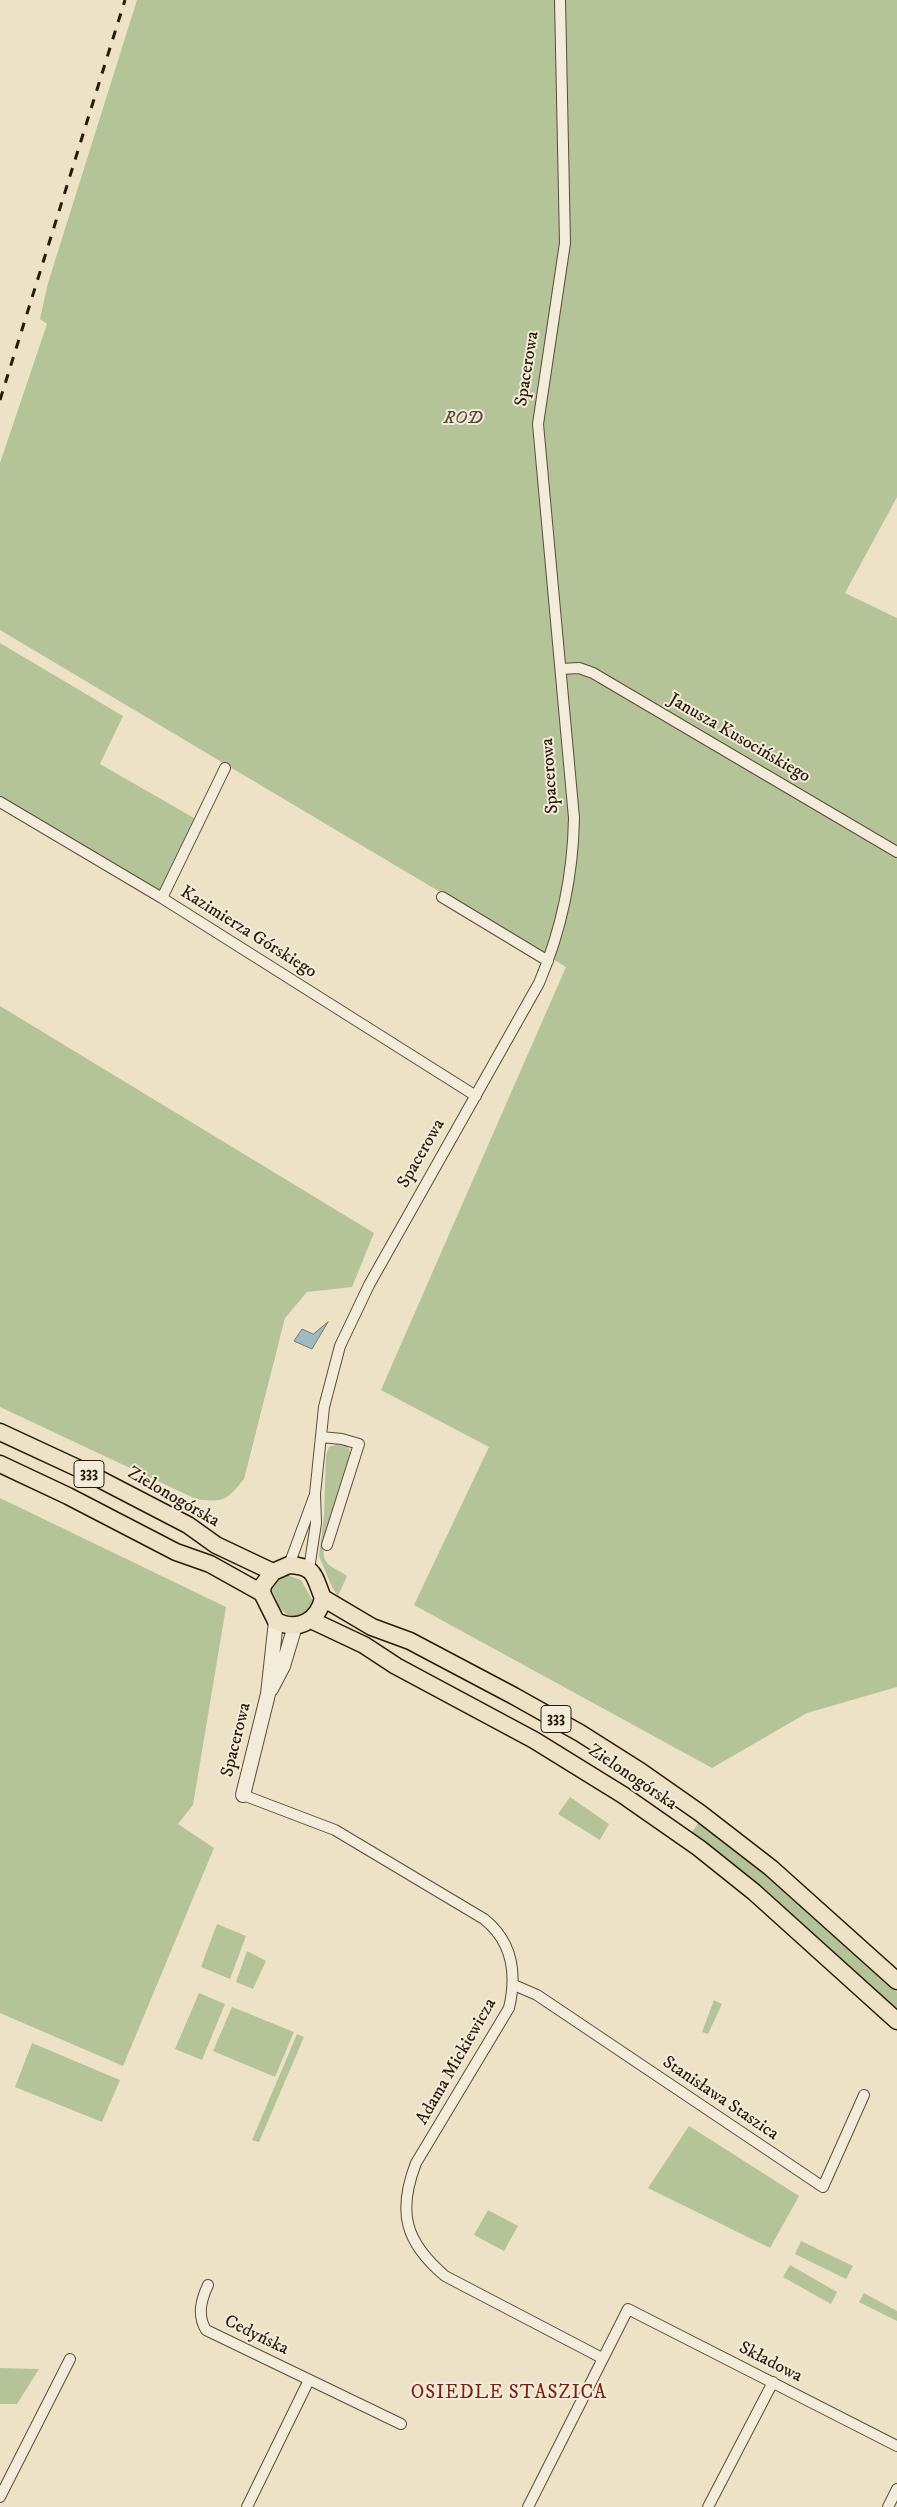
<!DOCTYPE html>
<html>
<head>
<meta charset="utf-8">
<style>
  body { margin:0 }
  canvas { display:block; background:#ede2c6 }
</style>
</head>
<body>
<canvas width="897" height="2507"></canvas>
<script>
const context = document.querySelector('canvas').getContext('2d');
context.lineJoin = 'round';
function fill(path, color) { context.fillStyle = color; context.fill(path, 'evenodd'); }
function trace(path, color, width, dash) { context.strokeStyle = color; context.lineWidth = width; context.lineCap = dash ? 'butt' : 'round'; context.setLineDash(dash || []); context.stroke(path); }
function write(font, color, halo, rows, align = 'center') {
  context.font = font + ' "IM FELL DW Pica",serif'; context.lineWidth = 4; context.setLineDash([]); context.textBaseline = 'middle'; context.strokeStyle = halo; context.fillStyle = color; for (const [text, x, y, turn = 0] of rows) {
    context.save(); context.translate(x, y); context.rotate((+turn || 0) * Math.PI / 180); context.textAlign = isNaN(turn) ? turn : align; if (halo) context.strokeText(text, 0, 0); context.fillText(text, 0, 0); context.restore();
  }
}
fill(new Path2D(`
  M137 0H897V497L845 593 897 618V1687L807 1713 712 1768 414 1605 489 1447 381 1390 566 967 0 630V463L47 324 40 319 48 283Z
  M0 643 123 716 100 764 194 818 159 891 0 797Z
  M0 1006 374 1233 352 1287 307 1292 285 1318 244 1479C227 1500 224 1503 196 1499L0 1407Z
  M340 1443 348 1446 350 1453 322 1543 324 1544C321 1566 331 1565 347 1576L338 1596 332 1587 319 1556 324 1515 326 1455 329 1447Z
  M0 1498 226 1607 193 1805 178 1824 214 1848 123 2066 0 2013Z
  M287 1575 301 1580 314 1603C309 1616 293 1623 282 1610 276 1604 277 1596 271 1590L278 1578Z
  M570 1797 609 1824 600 1840 558 1814Z
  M699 1822 747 1858 897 1992V2016L689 1836Z
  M217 1924 246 1936 230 1979 201 1967Z
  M247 1951 266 1961 253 1989 236 1982Z
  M199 1993 225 2004 202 2060 175 2049Z
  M714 2000 722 2004 708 2034 702 2032Z
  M232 2007 294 2032 275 2077 213 2051Z
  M297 2034 304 2037 259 2142 252 2140Z
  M32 2043 120 2080 102 2122 15 2087Z
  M689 2126 799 2196 770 2248 648 2188Z
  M488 2210 518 2226 504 2251 474 2235Z
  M801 2241 853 2266 846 2279 795 2254Z
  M790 2265 837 2292 831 2304 783 2277Z
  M864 2293 897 2311V2321L859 2302Z
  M0 2368 39 2369 17 2404H0Z`), '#b4c498');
const water = new Path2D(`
  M328 1322 312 1349 294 1341 302 1329 313 1334Z`);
fill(water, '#a0bac1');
trace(water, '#727a77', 1);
const minor = new Path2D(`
  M561 669 579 668 593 673 897 852
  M0 802 162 898 476 1096
  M442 897 548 961
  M162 898 225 768
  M321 1437 342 1439 359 1444 327 1545
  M289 1565 314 1497
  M309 1569 316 1523 315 1494 324 1407 340 1346 369 1285 539 983C562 929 573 876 574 818L538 424 565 243 560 0
  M243 1795 335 1830 484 1919C513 1942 517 1974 509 2008L416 2163C397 2212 405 2242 445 2276L602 2358
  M514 1985 537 1995 823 2187 864 2095
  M208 2285C201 2300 197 2315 206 2330L401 2424
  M0 2497 70 2359
  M247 2507 309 2380
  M528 2507 628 2309 897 2446
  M708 2507 773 2382
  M888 2507 897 2489`);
const tertiary = new Path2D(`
  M271 1689 283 1666 295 1626
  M243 1795 268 1694 276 1621`);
const primary = new Path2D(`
  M0 1432 84 1471 188 1525 216 1545 273 1572
  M0 1464 68 1496 176 1552 210 1564 262 1593
  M289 1565C316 1566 314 1577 323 1598 318 1621 298 1632 276 1621L262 1593 263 1585 273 1572Z
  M323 1598 372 1627 410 1641 514 1696 580 1733 640 1771 700 1813 771 1868 897 1981
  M311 1620 364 1645 396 1666 534 1740 623 1795 699 1848 754 1892 897 2021`);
trace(minor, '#5c4c38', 12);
trace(tertiary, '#5c4c38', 16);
trace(primary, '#2c1a08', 19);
trace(minor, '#f3ecda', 10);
trace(tertiary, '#f3ecda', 14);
trace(primary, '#ede2c6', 16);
trace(new Path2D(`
  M0 400 125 0`), '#2c1a08', 3, [9, 9]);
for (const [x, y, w] of [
  [89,1474,30],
  [556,1719,30]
]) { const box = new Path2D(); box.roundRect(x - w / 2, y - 13.5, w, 27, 4); context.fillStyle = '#f3ecda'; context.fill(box); trace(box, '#2c1a08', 1); }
write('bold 16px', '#2c1a08', null, [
  ["333",89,1474],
  ["333",556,1719]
]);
write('18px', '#2c1a08', '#f3ecda', [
  ["Spacerowa",528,369,-81],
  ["Janusza Kusocińskiego",739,739,30],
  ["Spacerowa",551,776,-94],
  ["Kazimierza Górskiego",248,933,32],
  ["Spacerowa",422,1154,-60],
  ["Zielonogórska",173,1498,30],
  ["Spacerowa",237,1740,-76],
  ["Zielonogórska",632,1778,34],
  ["Adama Mickiewicza",457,2062,-60],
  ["Stanisława Staszica",720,2099,34],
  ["Cedyńska",256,2336,26],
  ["Składowa",770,2363,27]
]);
write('italic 18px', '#554d33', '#f3ecda', [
  ["ROD",463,419]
]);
context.letterSpacing = '1px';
write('19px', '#7a1f14', '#f3ecda', [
  ["OSIEDLE STASZICA",509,2394]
]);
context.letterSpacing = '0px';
</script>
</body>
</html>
